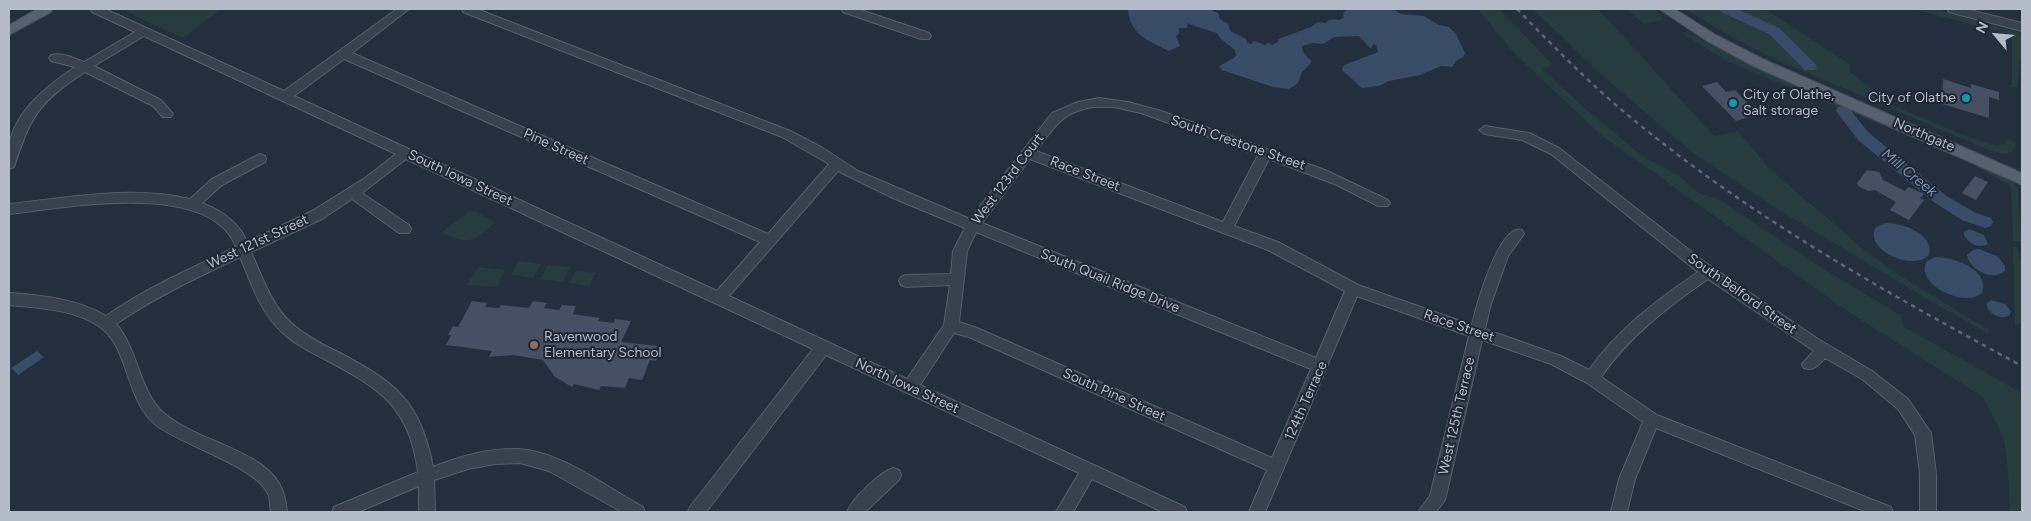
<!DOCTYPE html>
<html>
<head>
<meta charset="utf-8">
<style>
  body { margin:0 }
  #map { position:relative; width:2031px; height:521px; overflow:hidden; background:#242f3e; font-family:Figtree,sans-serif }
  canvas { display:block }
  .frame { position:absolute; inset:0; border:10px solid #b4bcc9; pointer-events:none }
  .north { position:absolute; left:1971px; top:10px; width:50px; height:50px; -webkit-text-stroke:4px #1d2633; paint-order:stroke; rotate:298deg; font-size:14px; font-weight:700; line-height:20px; text-align:center; color:#b4bcc9 }
  .north::after { content:''; display:block; margin:auto; width:18px; height:22px; background:#b4bcc9; clip-path:polygon(50% 0,100% 100%,50% 72%,0 100%) }
</style>
</head>
<body>
<div id="map">
<canvas width="2031" height="521"></canvas>
<div class="frame"></div>
<div class="north">N</div>
</div>
<script>
const context = document.querySelector('canvas').getContext('2d');
context.lineJoin = 'round';
function fill(path, color) { context.fillStyle = color; context.fill(path, 'evenodd'); }
function trace(path, color, width, dash) { context.strokeStyle = color; context.lineWidth = width; context.lineCap = dash ? 'butt' : 'round'; context.setLineDash(dash || []); context.stroke(path); }
function write(font, color, halo, rows, align = 'center') {
  context.font = font + ' Figtree,sans-serif'; context.lineWidth = 4; context.setLineDash([]); context.textBaseline = 'middle'; context.strokeStyle = halo; context.fillStyle = color; for (const [text, x, y, turn = 0] of rows) {
    context.save(); context.translate(x, y); context.rotate((+turn || 0) * Math.PI / 180); context.textAlign = isNaN(turn) ? turn : align; if (halo) context.strokeText(text, 0, 0); context.fillText(text, 0, 0); context.restore();
  }
}
fill(new Path2D(`
  M126 9H221L183 38 137 17Z
  M1478 9H1499L1553 65 1542 69 1580 104 1642 156 1679 176 1700 194 1720 200 1817 265 1900 315 1904 327 2022 393 2021 512H2010L2008 470 2004 438 1983 397 1847 311 1601 135 1510 49Z
  M1533 9H1598L1714 136 1738 131 1772 171 1868 253 1910 282 1989 330 1988 333 1939 306 1771 205 1689 150 1603 76Z
  M1625 9H1655L1661 16 1662 20 1644 23Z
  M1686 9H1765L1851 65 1850 72 1892 105 1965 136 1995 145 2006 144V139L2016 143C2014 157 2001 154 1991 151L1770 57 1719 30Z
  M1913 9H1935L2021 33 2022 51 2017 88 2009 87 2012 85V35Z
  M1680 32 1695 36 1753 67 1789 81 2005 175 2013 182 2018 189 2022 242 2013 241 2011 186 1962 158 1729 62Z
  M469 211 476 212 495 223C474 242 467 246 442 232Z
  M2013 246 2017 247C2026 270 2022 299 2022 323L2015 325Z
  M519 261 541 264 533 278 511 275Z
  M548 265 570 267 563 282 540 279Z
  M478 267 505 270 497 287 467 285Z
  M575 271 596 273 590 286 569 283Z`), '#263c3f');
fill(new Path2D(`
  M1128 9H1209L1218 13 1220 19 1228 24 1230 31 1246 39 1247 43 1251 44 1254 41 1265 45 1269 43 1272 45 1278 42 1279 39 1311 27 1318 22 1326 23C1330 18 1334 19 1340 20L1344 17 1343 13 1347 10 1392 9 1401 14 1424 16 1439 25 1449 27 1456 34 1465 53 1463 57 1457 60 1452 67 1441 66 1420 75 1389 81 1379 86 1362 88 1342 70 1344 65 1378 52 1376 45 1373 44 1371 49 1359 36 1334 37 1323 44 1312 43 1302 46 1303 52 1312 62 1302 72 1298 83 1289 89 1273 87 1222 70 1219 67C1224 62 1231 61 1236 56L1235 50 1221 39 1217 33C1211 31 1190 25 1188 23L1187 28H1179V34L1176 36 1180 46 1169 51C1149 41 1129 34 1128 9Z
  M1886 223C1902 223 1935 234 1929 255 1913 273 1862 248 1876 227Z
  M1969 229 1984 235 1988 244C1979 249 1969 244 1964 235V232Z
  M1979 249 1997 256 2005 266V271C1992 282 1969 269 1967 255L1973 250Z
  M1936 257C1952 256 1991 270 1982 293 1964 309 1913 283 1927 261Z
  M1991 300 2005 304 2011 311 2010 315C2001 321 1989 314 1986 304Z
  M37 351 44 357 18 375 11 368Z`), '#394c67');
fill(new Path2D(`
  M1720 9H1737L1779 28 1815 64 1817 67 1815 70H1805L1769 34 1721 12Z
  M1843 106 1848 107 1868 132 1945 195 1974 212 1991 218 1993 222 1991 226 1985 228 1962 220 1935 203 1858 140 1836 111 1838 107Z`), '#394c67');
fill(new Path2D(`
  M1943 79 1971 88V84L1999 92V100L1989 97V118L1942 104Z
  M1717 82 1726 92 1735 90 1758 114 1736 121 1702 86Z
  M1867 170 1879 172 1883 180 1905 191 1908 187 1924 194 1920 198 1924 200 1909 220 1890 210 1896 202 1875 190 1868 191 1858 186 1857 183Z
  M1975 176 1988 182 1976 200 1962 193Z
  M472 301 487 303 485 307 499 308 501 305 529 308 533 301 547 303 544 308 559 310 562 305 576 306 573 314 600 318 598 321 614 323 615 319 631 321 621 342 657 346 655 352 659 353 656 361 650 360 642 380 629 378 625 388 601 386 599 390 574 384 572 387 555 377 543 360 513 355 489 357 492 351 446 345 451 335H448L453 326 458 327Z`), '#455162');
const minor = new Path2D(`
  M91 9H105L284 91 397 9H409L352 53 768 234 829 164 782 137 463 12 462 9H477L790 131 821 147 858 171 970 219 1052 113 1078 102 1099 98 1128 102 1161 111 1325 170 1388 200 1390 203 1388 206H1378L1337 185 1269 159 1234 226 1278 242 1358 285 1472 325C1476 307 1499 223 1522 230L1524 234 1508 256 1490 307 1485 329 1561 356 1589 370C1618 329 1657 300 1698 272L1551 154 1522 140 1485 134 1479 130 1485 126 1529 133 1559 148 1706 263 1818 339 1872 371 1908 399 1931 433 1936 474V512H1920V474L1915 435 1898 409 1862 379 1825 358C1819 364 1814 372 1804 368L1802 364 1814 351 1708 279C1668 307 1629 336 1601 377L1657 415 1891 507 1893 512H1867L1656 428 1635 479 1627 512H1611L1619 479 1643 422 1587 383 1551 364 1482 340 1445 500 1436 512H1418L1430 496 1469 336 1357 296 1265 512H1249L1267 470 969 337 954 333 920 385 1185 507 1187 512H1163L1092 479 1073 512H1056L1079 473 826 355 706 512H688L690 507 813 349 406 159 362 193 409 225 411 229 409 233H399L352 199 322 219 251 252C262 276 270 302 290 322 304 335 321 344 338 352 395 382 420 400 433 467 460 456 489 448 518 449 561 451 606 487 643 507L645 512H622L549 471 520 463 495 464 468 469 434 480 435 512H419V486L358 512H332L334 507 418 472C410 408 381 389 328 361 312 353 296 345 283 333 260 313 252 284 240 257 197 278 155 297 116 324 139 350 138 391 165 414 195 440 258 449 279 483 284 492 286 502 287 512H271C270 506 270 499 268 494 256 466 181 445 156 425 125 400 130 349 100 327 75 309 38 308 9 305V293C40 295 79 299 106 316 146 288 191 268 236 247 210 179 65 208 9 214V204C68 198 131 185 190 199L212 179 260 154 265 156 266 159 265 162 222 185 202 203C222 211 239 222 247 242L312 211 365 178 396 154 144 36 94 66 161 100 173 114 171 117H163L153 106 85 72C40 102 32 113 15 164L14 167 9 169C9 161 8 152 9 145 16 110 47 86 75 67L51 61 49 58 51 55C61 52 74 58 84 62L135 32 92 12ZM344 59 760 242 717 291 294 96ZM1093 107H1114L1141 113 1258 155 1223 222 1036 151C1054 128 1061 112 1093 107ZM1030 159 1268 250 1345 291 1316 358 982 223ZM838 171 893 198 965 228 953 251 951 274 906 275 901 277 899 281 901 285 906 287 950 285 944 325 907 379 729 296ZM976 232 1311 369 1272 458 977 328 959 322 967 251Z
  M841 9H858L929 33 931 36 929 39H921L843 12Z
  M1947 9H1966L2022 23V31L1949 12Z
  M893 468 899 470 901 475 899 480 865 512H847C852 499 879 473 893 468Z`);
const major = new Path2D(`
  M37 9H53L51 12 9 35V25Z
  M1659 9H1675L1716 35 1763 59 2022 173V185L1753 66 1707 41Z`);
trace(minor, '#565f6c', 2);
trace(major, '#414a57', 2);
fill(minor, '#38414e');
fill(major, '#56606e');
trace(new Path2D(`
  M1517 9C1553 46 1589 83 1629 116 1749 216 1885 292 2022 366`), '#5a6575', 2.5, [4.5, 4.5]);
for (const [x, y, r, color] of [
  [1966,98,5,"#0f9aa8"],
  [1733,103,5,"#0f9aa8"],
  [534,345,5,"#8d6e63"]
]) { const dot = new Path2D(); dot.arc(x, y, r, 0, 2 * Math.PI); context.fillStyle = color; context.fill(dot); trace(dot, '#1d2633', 2); }
write('14px', '#b4bcc9', '#1d2633', [
  ["City of Olathe,",1743,95],
  ["Salt storage",1743,111],
  ["City of Olathe",1956,98,"right"],
  ["Ravenwood",544,337],
  ["Elementary School",544,353]
], 'left');
write('14px', '#b4bcc9', '#1d2633', [
  ["Northgate",1924,135,23],
  ["South Crestone Street",1238,143,19],
  ["Pine Street",556,147,24],
  ["Race Street",1085,174,21],
  ["South Iowa Street",460,178,25],
  ["West 123rd Court",1008,179,-53],
  ["West 121st Street",258,242,-25],
  ["South Quail Ridge Drive",1110,281,22],
  ["South Belford Street",1742,294,35],
  ["Race Street",1459,326,19],
  ["North Iowa Street",907,386,25],
  ["South Pine Street",1114,395,24],
  ["124th Terrace",1306,401,-66],
  ["West 125th Terrace",1457,416,-77]
]);
write('italic 15px', '#7c92b1', '#1d2633', [
  ["Mill Creek",1909,173,39]
]);
</script>
</body>
</html>
